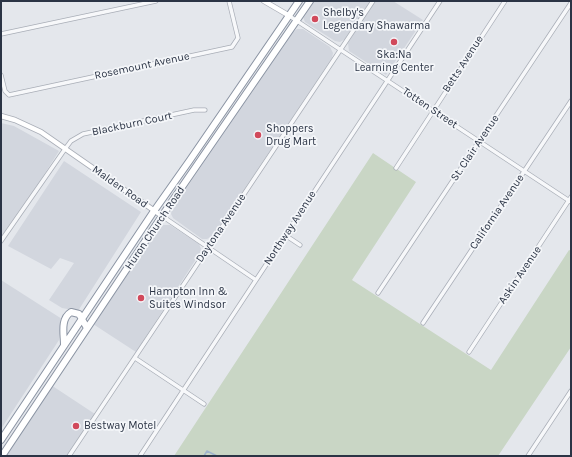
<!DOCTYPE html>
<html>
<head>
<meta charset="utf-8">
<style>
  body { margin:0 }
  #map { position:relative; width:572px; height:457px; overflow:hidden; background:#e4e7ec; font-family:Karla,sans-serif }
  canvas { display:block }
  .frame { position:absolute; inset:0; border:2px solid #2b3445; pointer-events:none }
</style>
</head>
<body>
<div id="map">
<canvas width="572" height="457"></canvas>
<div class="frame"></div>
</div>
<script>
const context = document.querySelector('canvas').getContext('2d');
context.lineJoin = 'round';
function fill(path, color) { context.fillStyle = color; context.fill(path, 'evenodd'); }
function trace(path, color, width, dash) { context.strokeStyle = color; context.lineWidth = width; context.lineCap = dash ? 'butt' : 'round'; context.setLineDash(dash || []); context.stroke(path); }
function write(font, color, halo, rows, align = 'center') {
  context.font = font + ' Karla,sans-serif'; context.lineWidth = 3.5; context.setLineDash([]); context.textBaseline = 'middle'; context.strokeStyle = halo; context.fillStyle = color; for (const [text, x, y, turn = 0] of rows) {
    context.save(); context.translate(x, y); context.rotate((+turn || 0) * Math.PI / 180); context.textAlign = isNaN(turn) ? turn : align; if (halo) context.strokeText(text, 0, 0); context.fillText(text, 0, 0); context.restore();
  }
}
fill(new Path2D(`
  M314 1H371L345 39 340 42 335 41 305 22 303 17 304 13Z
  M375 1H393L423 20 386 75 349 51 348 43Z
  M297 29H303L330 47 333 53 332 58 213 236 207 239H202L173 218 171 214 172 209 293 32Z
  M1 123 14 126 59 151 1 243Z
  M64 161 141 212 78 311 62 308 49 300 74 263 60 258 51 269 8 246Z
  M162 225H170L199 244 201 249 200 253 136 352 93 324 157 229Z
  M1 280 62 319 59 340 1 429Z
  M51 385 95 414 66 456H5Z`), '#d2d6de');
fill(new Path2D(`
  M373 153 416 182 352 280 491 370 569 250 571 251V347L498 456H174Z`), '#c9d6c5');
trace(new Path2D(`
  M204 456 207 451 217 456`), '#9fb4cc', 1.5);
const street = new Path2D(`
  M288 15 571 202
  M1 34 156 1
  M1 75 5 91 9 95 232 47 238 38 229 1
  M396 168 505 1
  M162 216 256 280
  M285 235 300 245
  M1 241 65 149 71 141 83 134 194 110H205
  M378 293 571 3
  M423 323 571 101
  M469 352 571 197
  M135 358 204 404
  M69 456 373 1
  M140 456 440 1
  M528 456 571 391`);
const secondary = new Path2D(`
  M264 1 288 15
  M1 116 15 120 41 132 162 216`);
const highway = new Path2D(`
  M64 345C64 334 60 319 71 312L79 314 87 328
  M1 440 154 211 190 160 299 1
  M2 456 162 216 310 1`);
trace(street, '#a9aeb7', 5);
trace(secondary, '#a9aeb7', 6);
trace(highway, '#8b94a3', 8);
trace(street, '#f7f8fa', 3.5);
trace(secondary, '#fff', 4.5);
trace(highway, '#fff', 6);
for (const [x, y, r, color] of [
  [315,19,4,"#d1495b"],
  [394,42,4,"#d1495b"],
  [258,135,4,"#d1495b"],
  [141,298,4,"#d1495b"],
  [76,426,4,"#d1495b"]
]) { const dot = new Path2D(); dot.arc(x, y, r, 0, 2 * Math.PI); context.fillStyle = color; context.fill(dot); trace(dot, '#f4f6f9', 1.5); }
write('11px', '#2b3445', '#f4f6f9', [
  ["Shelby's",323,13],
  ["Legendary Shawarma",323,26],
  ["Ska:Na",394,55,"center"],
  ["Learning Center",394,68,"center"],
  ["Shoppers",266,129],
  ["Drug Mart",266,142],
  ["Hampton Inn &",149,292],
  ["Suites Windsor",149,305],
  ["Bestway Motel",84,426]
], 'left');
write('11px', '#2b3445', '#f4f6f9', [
  ["Betts Avenue",463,64,-57],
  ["Rosemount Avenue",142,66,-12],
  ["Totten Street",430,108,34],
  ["Blackburn Court",132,124,-12],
  ["St. Clair Avenue",475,148,-56],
  ["Malden Road",120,187,35],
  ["California Avenue",497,212,-56],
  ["Huron Church Road",155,228,-56],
  ["Daytona Avenue",221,228,-56],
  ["Northway Avenue",290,228,-57],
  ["Askin Avenue",520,275,-56]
]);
</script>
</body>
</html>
